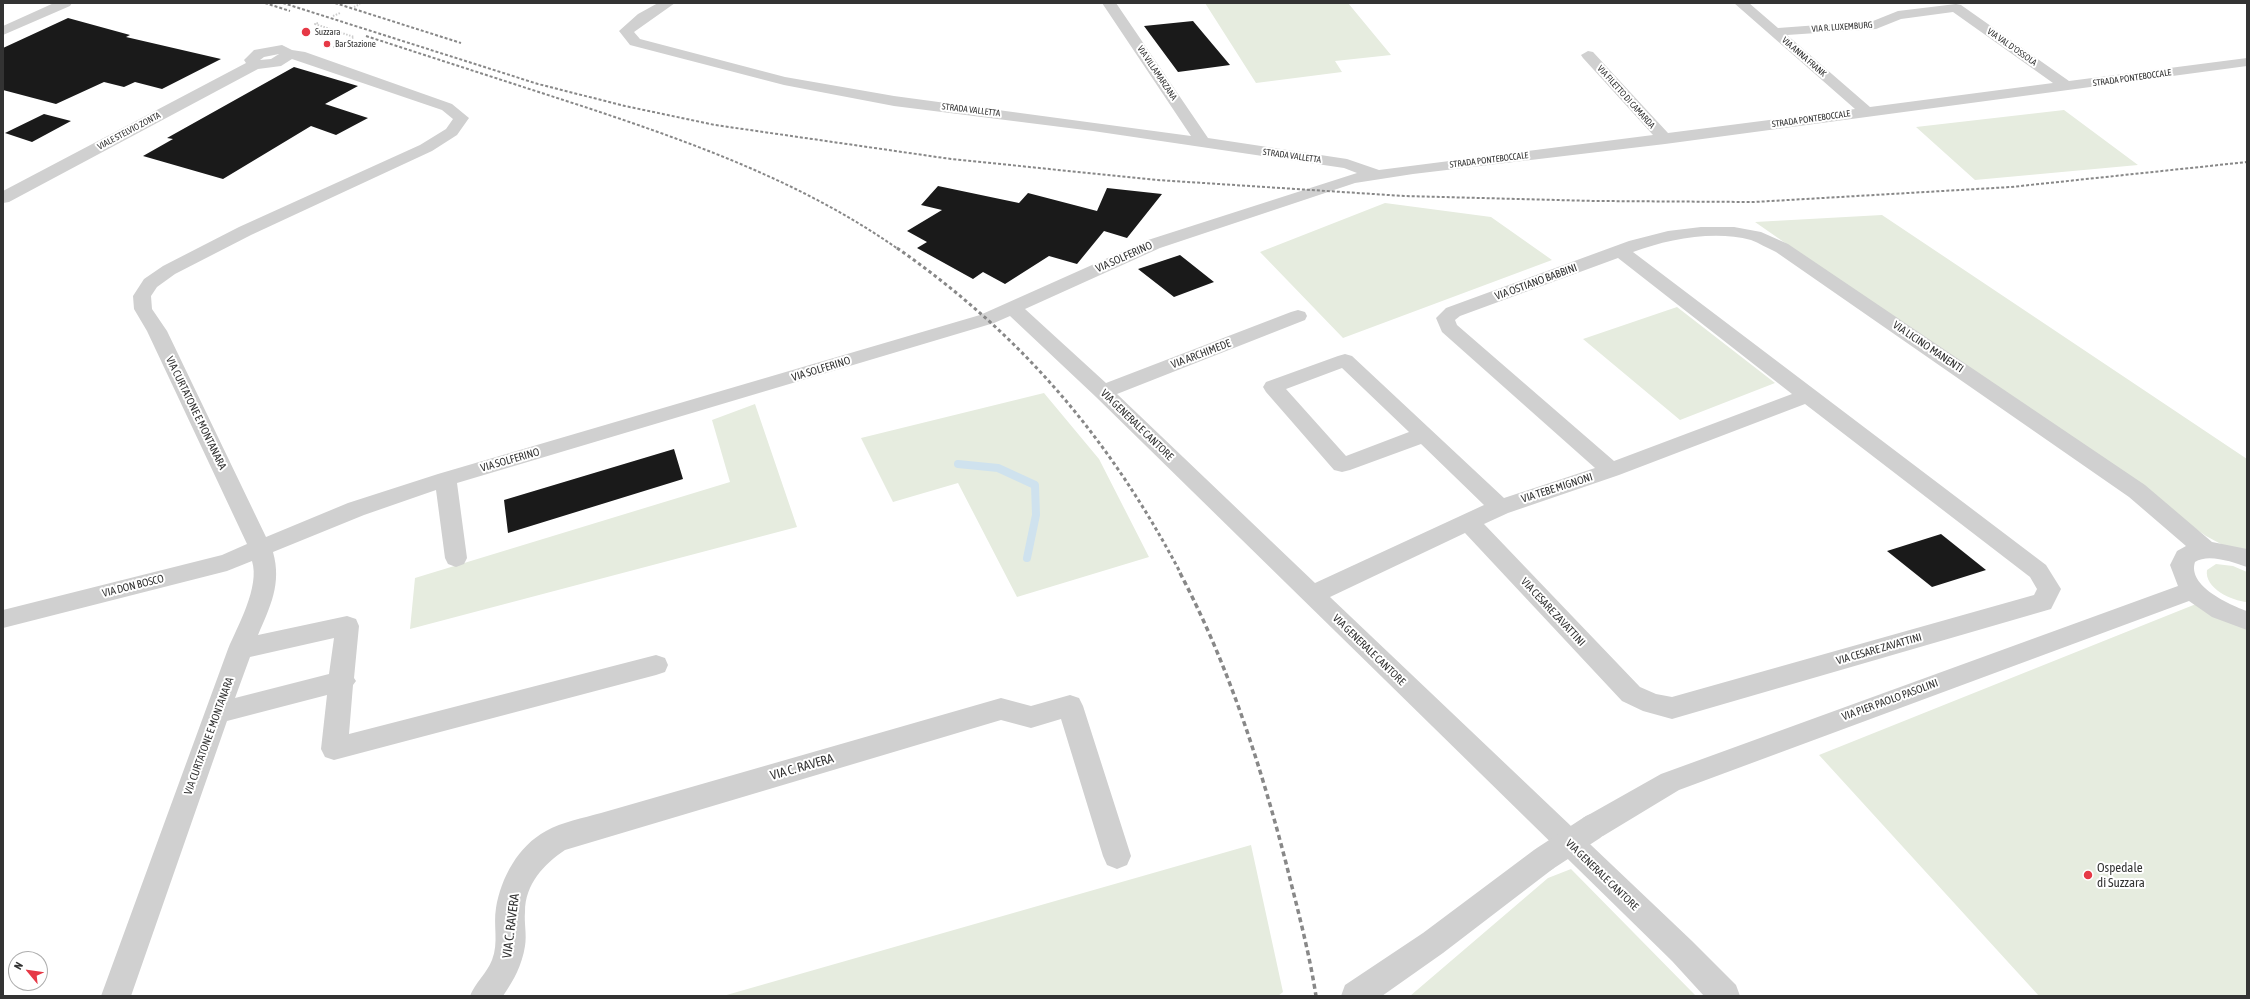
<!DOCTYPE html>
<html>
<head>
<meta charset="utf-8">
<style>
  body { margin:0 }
  #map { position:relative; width:2250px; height:999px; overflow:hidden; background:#fff; font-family:"Asap Condensed",sans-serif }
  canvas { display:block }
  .frame { position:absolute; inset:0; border:4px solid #333; pointer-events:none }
  .north { position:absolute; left:8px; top:951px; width:40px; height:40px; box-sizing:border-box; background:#fff; border:1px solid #adadad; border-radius:50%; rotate:299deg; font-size:11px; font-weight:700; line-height:16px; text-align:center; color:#333 }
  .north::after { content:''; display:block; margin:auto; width:14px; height:18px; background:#e63946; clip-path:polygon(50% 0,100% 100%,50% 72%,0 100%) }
</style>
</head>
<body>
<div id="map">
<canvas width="2250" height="999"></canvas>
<div class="frame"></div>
<div class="north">N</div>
</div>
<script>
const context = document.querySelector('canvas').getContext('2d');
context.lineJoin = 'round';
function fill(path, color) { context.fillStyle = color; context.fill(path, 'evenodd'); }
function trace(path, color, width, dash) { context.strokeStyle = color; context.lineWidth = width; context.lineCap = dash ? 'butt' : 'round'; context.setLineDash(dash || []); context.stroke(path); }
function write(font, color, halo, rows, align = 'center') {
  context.font = font + ' "Asap Condensed",sans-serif'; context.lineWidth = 4; context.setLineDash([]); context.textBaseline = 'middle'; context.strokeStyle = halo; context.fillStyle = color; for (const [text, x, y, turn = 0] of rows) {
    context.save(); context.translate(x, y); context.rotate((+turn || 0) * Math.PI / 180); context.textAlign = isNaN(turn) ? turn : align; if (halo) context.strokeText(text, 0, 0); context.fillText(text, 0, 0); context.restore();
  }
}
fill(new Path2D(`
  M1205 3H1348L1391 55 1335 61 1342 72 1256 83Z
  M2064 110 2138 165 1975 180 1916 127Z
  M1385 203 1491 217 1552 260 1343 338 1260 252Z
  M1882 215 2247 459V558L2206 536 1755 222Z
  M1677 307 1775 383 1680 420 1583 339Z
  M1044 393 1099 459 1149 557 1017 597 958 483 893 502 861 438Z
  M755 404 797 527 410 629 415 578 730 482 712 420Z
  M2216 564 2233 566 2247 572V602C2232 601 2204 588 2207 570Z
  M2201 602 2247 629V996H2039L1819 755Z
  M1251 845 1283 992 1278 996H723Z
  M1571 869 1696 996H1410L1548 878Z`), '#e6ecdf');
trace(new Path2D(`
  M958 464 998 468 1035 485 1036 515 1027 558`), '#cfe2ee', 8);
fill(new Path2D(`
  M68 18 130 35 126 37 221 59 162 89 135 82 124 87 104 82 56 104 3 90V48Z
  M1193 21 1230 65 1178 72 1144 26Z
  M294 67 358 86 325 104 368 118 336 135 311 126 223 179 143 156 173 139 167 138Z
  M44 114 71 121 32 142 5 133Z
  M938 186 1019 203 1028 193 1097 211 1107 188 1162 194 1127 238 1104 231 1077 264 1049 256 1005 284 983 272 973 279 917 248 927 242 907 231 942 210 921 205Z
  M1180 255 1214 282 1174 297 1138 269Z
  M674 449 683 479 508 533 504 500Z
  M1941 534 1986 570 1932 587 1887 551Z`), '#1a1a1a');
trace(new Path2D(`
  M354 7 360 4
  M333 16 340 13
  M318 23 315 24 354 37 332 48`), '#cdcdcd', 2, [1.5, 1.5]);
fill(new Path2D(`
  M54 3H72L70 6 3 35V26Z
  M658 3H675L634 32 640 39 785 77 894 96 1191 136 1102 3H1116L1208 138 1347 159 1379 170 1653 135 1583 58 1581 55 1588 51 1593 52 1668 133 1855 109 1734 3H1749L1778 28 1873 21 1898 11 1956 4 1961 5 2069 81 2247 58V66L1665 144 1413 174 1355 183 1160 248 1025 309 1106 383 1291 312 1298 310 1305 312 1307 316 1305 320 1117 394 1315 583 1484 505 1421 444 1350 470 1342 472 1334 470 1266 392 1263 387 1266 382 1338 356 1345 354 1352 356 1504 498 1595 468 1442 332 1436 318 1446 308 1629 241 1668 231 1701 227H1734L1761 232 1788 244 2145 485 2212 542 2247 549V567C2233 562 2208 553 2195 562 2187 586 2230 605 2247 611V630L2212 617 2189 601 1679 790 1603 836 1593 839 1583 836 1579 827 1583 818 1661 774 2178 586 2170 565 2177 551 2186 546 2129 497 1776 252C1767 248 1759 243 1751 240 1714 230 1668 239 1633 252L2046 565 2061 589 2051 609 1672 719 1643 711 1622 701 1465 533 1330 597 1692 941 1736 985 1740 996H1704L1672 961 1096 397 1010 316 994 323 457 483 467 558 464 564 456 567 448 564 445 558 436 490 364 515 273 552C282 584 270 607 258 635L347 616 356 619 359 626 354 678 356 681 353 685 349 734 656 655 665 658 668 665 665 672 656 675 334 760 325 757 321 749 327 695 227 721 131 996H101L228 649C238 625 260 587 252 561L227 571 3 628V610L222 555 247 544 147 331 134 309 133 296 144 279 163 266 239 227 420 145 446 129 453 119 442 110 292 59 281 66 258 69 9 202 3 203V191L246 63 244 60 254 50 282 45 292 50 305 52 452 104 469 118 457 135 432 151 251 235 175 274 157 287 151 296 152 309 167 331 266 537 348 503 438 474 980 315 1148 240 1357 173 1344 168 1093 131 894 106 784 85 630 45 619 31 638 14ZM1953 12 2053 83 1870 107 1787 35 1876 29 1901 19ZM279 54 271 59 260 60 264 57ZM1618 258 1792 394 1614 461 1457 325 1455 320 1460 316ZM1342 368 1409 432 1346 456 1286 389ZM1805 404 2030 577 2037 589 2034 595 1672 697 1656 694 1640 687 1484 524 1508 513 1619 475ZM334 638 329 674 235 698 250 657Z
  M1070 695 1079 698 1083 706 1131 856 1127 865 1117 869 1107 865 1103 856 1061 719 1031 728 1001 720 565 850C544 864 525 884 525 912 524 923 527 935 525 946 522 965 514 980 503 996H470C475 983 487 973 492 960 499 943 493 925 496 908 501 878 518 846 546 831 562 822 583 818 601 813L1001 698 1031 706Z
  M1544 846 1554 850 1558 859 1554 868 1443 953 1382 996H1341L1345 985 1423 933 1534 850Z`), '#d0d0d0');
trace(new Path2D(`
  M265 3 290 11
  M283 3 538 84 625 106 715 125 951 159 1157 180 1404 196 1595 201 1754 202 2011 187 2247 162
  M335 3 461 43
  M366 36C440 60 514 84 588 108 696 144 804 183 898 249`), '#888', 2, [3, 2]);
trace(new Path2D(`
  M897 248C1022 335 1110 439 1181 574`), '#888', 3, [3.5, 3]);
trace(new Path2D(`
  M1180 573C1228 664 1260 763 1286 863 1297 907 1309 951 1316 996`), '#888', 3.5, [5, 3.5]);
trace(new Path2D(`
  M1544 859 1593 827`), '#d0d0d0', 26);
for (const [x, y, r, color] of [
  [306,32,5,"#e63946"],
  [327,44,4,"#e63946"],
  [2088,875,5,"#e63946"]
]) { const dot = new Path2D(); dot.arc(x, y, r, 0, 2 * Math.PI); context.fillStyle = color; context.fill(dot); trace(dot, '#fff', 1.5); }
write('9px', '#333', '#fff', [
  ["VIA R. LUXEMBURG",1842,27,-4],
  ["VIA VAL D'OSSOLA",2012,47,35],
  ["VIA ANNA FRANK",1804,57,41],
  ["VIA VILLAMARZANA",1157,73,56],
  ["STRADA PONTEBOCCALE",2132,78,-8],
  ["VIA FILETTO DI CAMARDA",1626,97,48],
  ["STRADA VALLETTA",971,110,7],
  ["STRADA PONTEBOCCALE",1811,119,-8],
  ["VIALE STELVIO ZONTA",129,131,-28],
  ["STRADA VALLETTA",1292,156,8],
  ["STRADA PONTEBOCCALE",1489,160,-7]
]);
write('9px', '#333', '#fff', [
  ["Suzzara",315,32],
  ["Bar Stazione",335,44]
], 'left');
write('11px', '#333', '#fff', [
  ["VIA SOLFERINO",1124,257,-24],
  ["VIA OSTIANO BABBINI",1536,282,-20],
  ["VIA LICINO MANENTI",1928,347,34],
  ["VIA ARCHIMEDE",1201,354,-21],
  ["VIA SOLFERINO",821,369,-17],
  ["VIA CURTATONE E MONTANARA",196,413,64],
  ["VIA GENERALE CANTORE",1137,425,44],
  ["VIA SOLFERINO",510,460,-16],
  ["VIA TEBE MIGNONI",1557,488,-18],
  ["VIA DON BOSCO",133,586,-14],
  ["VIA CESARE ZAVATTINI",1553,612,47],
  ["VIA CESARE ZAVATTINI",1879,649,-16],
  ["VIA GENERALE CANTORE",1369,650,44],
  ["VIA PIER PAOLO PASOLINI",1890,700,-20],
  ["VIA CURTATONE E MONTANARA",209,736,-70],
  ["VIA GENERALE CANTORE",1602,875,44]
]);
write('13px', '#333', '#fff', [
  ["VIA C. RAVERA",802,767,-16],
  ["VIA C. RAVERA",511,926,-83]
]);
write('13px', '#333', '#fff', [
  ["Ospedale",2097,868],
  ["di Suzzara",2097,883]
], 'left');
</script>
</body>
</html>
